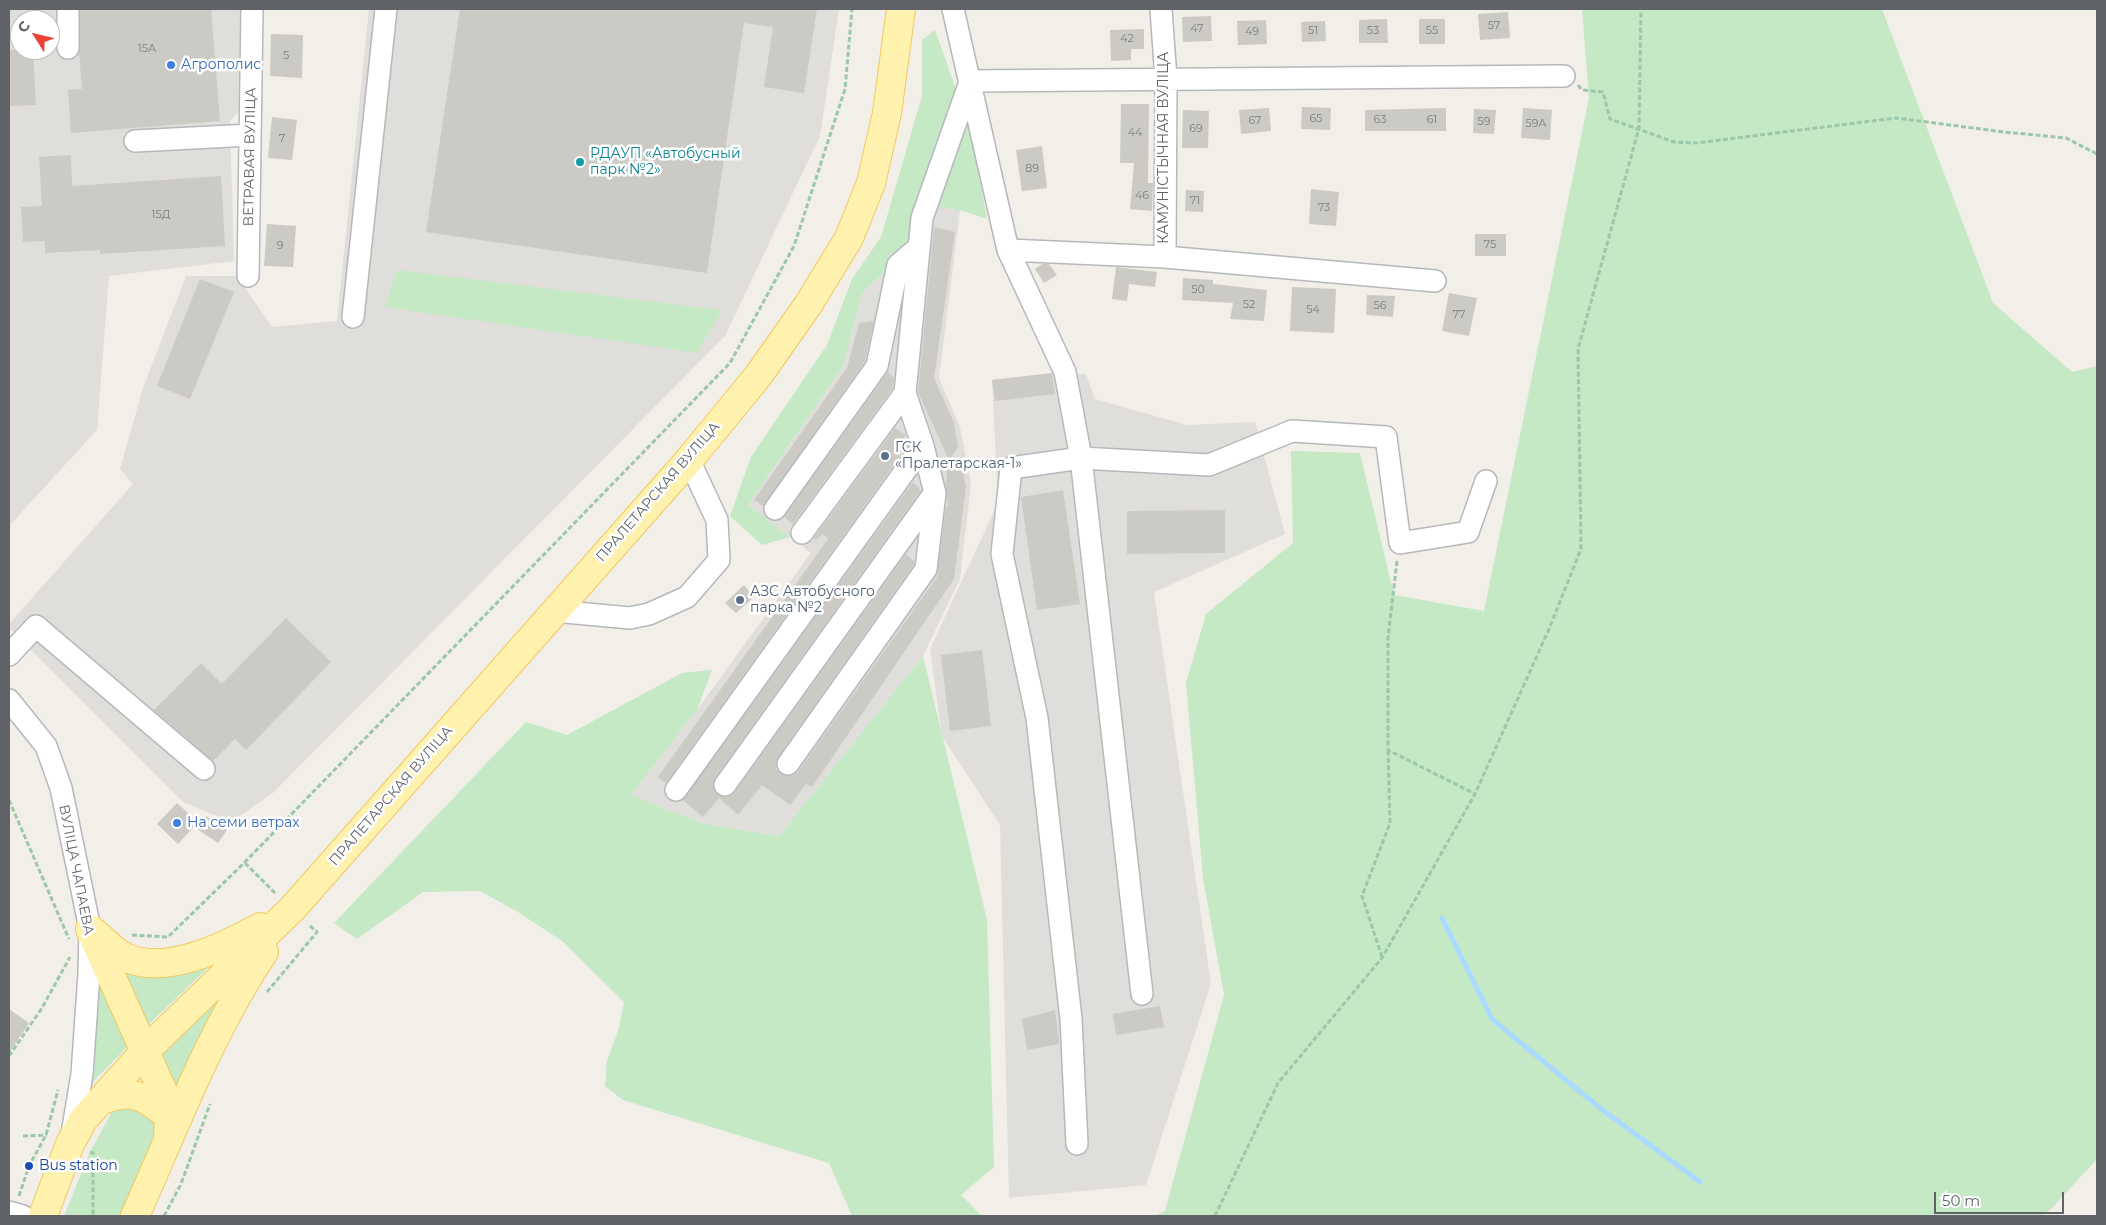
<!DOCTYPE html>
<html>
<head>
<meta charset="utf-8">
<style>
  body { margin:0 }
  #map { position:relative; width:2106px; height:1225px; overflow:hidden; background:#f1efe8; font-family:Montserrat,sans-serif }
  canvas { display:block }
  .frame { position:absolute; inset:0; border:10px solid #5f6368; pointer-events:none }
  .north { position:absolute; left:10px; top:10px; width:50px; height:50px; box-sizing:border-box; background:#fff; border:1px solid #bfc1c3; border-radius:50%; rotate:306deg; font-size:14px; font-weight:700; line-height:20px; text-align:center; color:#5f6368 }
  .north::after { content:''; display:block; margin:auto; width:18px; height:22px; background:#ea4335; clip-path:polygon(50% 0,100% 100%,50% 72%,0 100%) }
  .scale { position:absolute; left:1934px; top:1192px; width:130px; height:22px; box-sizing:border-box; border:2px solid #5f6368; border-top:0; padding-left:6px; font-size:15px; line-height:18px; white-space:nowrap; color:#5f6368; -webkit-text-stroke:4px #fff; paint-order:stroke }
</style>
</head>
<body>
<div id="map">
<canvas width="2106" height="1225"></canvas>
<div class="frame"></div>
<div class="north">С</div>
<div class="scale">50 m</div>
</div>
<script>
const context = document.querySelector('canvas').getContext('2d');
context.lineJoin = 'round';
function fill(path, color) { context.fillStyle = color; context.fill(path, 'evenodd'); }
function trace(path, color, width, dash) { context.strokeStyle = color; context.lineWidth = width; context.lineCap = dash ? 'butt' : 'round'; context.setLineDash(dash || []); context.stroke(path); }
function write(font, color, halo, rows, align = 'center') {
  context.font = font + ' Montserrat,sans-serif'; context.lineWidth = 5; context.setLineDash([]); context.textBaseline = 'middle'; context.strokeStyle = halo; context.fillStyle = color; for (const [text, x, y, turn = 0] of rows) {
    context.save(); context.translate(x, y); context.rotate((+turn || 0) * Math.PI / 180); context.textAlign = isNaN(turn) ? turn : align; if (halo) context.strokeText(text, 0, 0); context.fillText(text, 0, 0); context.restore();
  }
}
fill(new Path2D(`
  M9 9H241L238 112 230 121 234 261 109 276 97 430 9 526ZM20 20H50V50H20Z
  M369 9H839L820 136 725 336 273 793 231 822 183 802 9 628V624L133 484 120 469 143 388 186 276H237L272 327 337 321Z
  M918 203 960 210 939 378 960 427 971 484 960 579 923 656 779 836 701 823 631 795 697 710 811 553 748 505 843 366 862 293 915 243Z
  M1053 373 1086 374 1095 399 1187 425 1255 422 1285 534 1154 592 1211 984 1146 1185 1009 1198 1000 825 942 736 930 649 998 503 992 380Z`), '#e0deda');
fill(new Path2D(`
  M1582 9H1882L1993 303 2072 372 2097 366V1159L2052 1208 2041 1216H1154L1165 1211 1224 995 1203 878 1186 683 1206 614 1293 543 1291 451 1360 453 1394 595 1484 611 1589 98Z
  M935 30 970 129 987 219 960 210 918 203 915 243 862 293 843 366 748 505 790 537 762 545 730 516 751 457 827 345 852 279 881 237 922 96V40Z
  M397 270 722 310 697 353 385 307Z
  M923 656 987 920 994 1167 961 1195 982 1216H852L829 1163 623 1100 605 1086 607 1061 619 1028 624 1002 562 941 518 912 480 891 423 892 357 939 334 923 526 722 567 735 682 673 712 670 697 710 631 795 701 823 779 836Z
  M215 961 146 1027 119 965Z
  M241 969 176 1101 159 1055Z
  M99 973 128 1046 92 1083Z
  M146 1107 156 1124 155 1144 120 1216H64L90 1152 114 1108Z`), '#c5e8c5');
trace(new Path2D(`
  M1442 918 1492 1019 1600 1108 1700 1182`), '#aadaff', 5);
fill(new Path2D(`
  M80 9H211L220 121 71 133 68 90 82 89 79 52Z
  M460 9H817L804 93 764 87 773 27 744 23 707 273 426 232Z
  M1508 12 1510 38 1480 40 1478 14Z
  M1211 16 1212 41 1183 42 1182 17Z
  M1387 19 1388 43H1359V20Z
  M1419 19H1445V44H1419Z
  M1266 20 1267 44 1238 45 1237 21Z
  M1325 21 1326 41 1302 42 1301 22Z
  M1144 29V49H1131V60L1111 61 1110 30Z
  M271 34 303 35 302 78 270 76Z
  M9 50H33L36 105 9 106Z
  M1121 104H1149L1148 183H1153L1152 211 1130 209 1134 163H1120Z
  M1302 107 1331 108 1330 130 1301 129Z
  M1269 108 1271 131 1241 134 1239 110Z
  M1446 108V131H1365V110Z
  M1523 108 1552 110 1550 140 1521 138Z
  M1474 109 1496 110 1494 134 1473 133Z
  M1183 110 1209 111 1208 148H1182Z
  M272 117 297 120 292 160 268 158Z
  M1042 146 1047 188 1022 191 1016 150Z
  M71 155 72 186 221 176 225 246 100 254V250L45 253V241L23 242 21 207 42 206 39 157Z
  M1311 189 1339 192 1336 226 1309 224Z
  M1186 190 1204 191 1203 212 1185 211Z
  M267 224 296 226 293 267 264 266Z
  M934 227 955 232 934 378 954 423 958 447 949 460 918 392Z
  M1475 234H1506V256H1475Z
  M1042 264H1049L1057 275 1044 283 1035 269Z
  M1116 267 1157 272 1155 287 1129 284 1127 301 1112 299Z
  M1183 278 1213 280V284L1267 290 1264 321 1230 319 1233 303 1182 300Z
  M200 279 234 292 190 399 157 386Z
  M1292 287 1336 289 1334 333 1290 331Z
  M1449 293 1477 298 1469 336 1442 331Z
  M1367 295 1395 296 1393 317 1366 315Z
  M874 321 865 361 763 506 754 500 847 368 859 323Z
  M888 372 894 378 893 388 793 524 784 517Z
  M1052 373 1055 394 995 401 992 380Z
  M895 428 906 435 893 453 900 456 666 783 658 777 828 539 823 534 816 540 814 538Z
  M948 463 963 472 966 487 954 579 812 787 806 784 790 805 762 785 738 815 719 798 703 817 683 800 913 482 921 490 715 778 713 784 717 795 724 797 731 796 735 792 906 554 914 561V564L778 757 776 769 781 774 793 776 798 772 937 577 946 506 948 507 946 484Z
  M1063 490 1080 604 1037 610 1021 497Z
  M1225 510V553L1127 554V511Z
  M744 585 754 597 736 613 725 603Z
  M286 618 331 662 246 750 235 739 213 761 154 710 201 663 222 684Z
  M982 650 991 726 950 731 941 655Z
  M177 803 198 822 178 844 157 824Z
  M206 816 227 830 218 843 197 829Z
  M1160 1006 1164 1027 1116 1035 1113 1014Z
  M9 1009 29 1023 9 1053Z
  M1055 1010 1059 1044 1027 1050 1022 1019Z`), '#cccac5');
const minor = new Path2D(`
  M953 9 1008 250 1065 372 1081 458 1209 465 1292 431 1386 437 1400 543 1468 532 1486 481
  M1161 9 1166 79 1165 257
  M68 48V9
  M970 81 1564 76
  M135 141 250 135
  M1008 250 1165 257 1435 281
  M248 276 252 9
  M353 317 386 9
  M775 509 877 366 898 265 919 247
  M802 533 905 393
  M554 611 630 618 649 614 687 597 719 560 717 520 689 460
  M9 655 36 626 204 769
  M9 700 46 746 61 788 90 929 89 974 82 1074 72 1134
  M788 764 926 569 935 493 923 446 905 393 922 218 970 82
  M725 785 933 495
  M676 790 923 446
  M1077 1144 1071 1019 1037 718 1002 554 1011 468 1081 458 1142 994
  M9 1212 23 1216`);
const major = new Path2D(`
  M90 929 164 1094 169 1116 168 1138
  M95 933C103 940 112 949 121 955 161 978 225 947 260 927
  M100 1101C133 1088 142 1095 169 1116
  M43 1216 70 1144 83 1120 100 1101 144 1052 292 909 689 460 758 376 808 305 849 238 871 183 887 113 901 9
  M135 1216C175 1127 209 1034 264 952`);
trace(minor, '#b5b8bc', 24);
trace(major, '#f2c960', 30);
trace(new Path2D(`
  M1578 85 1582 90 1603 92 1610 119 1674 142 1696 143 1896 118 2004 132 2066 138 2097 154
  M1397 561 1388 638V750L1475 794
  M9 800 69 939
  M245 863 276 894
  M132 935 168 937 244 863 730 363 794 246 845 89 852 9
  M1382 957 1362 896 1390 823 1388 750
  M267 992 317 932 308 924
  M9 1056 42 1008 70 957
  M23 1136 47 1135
  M90 1152 93 1153V1216
  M19 1196 29 1166 46 1135 58 1090
  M164 1216 181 1184 210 1104
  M1215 1216 1278 1083 1382 958 1475 794 1549 629 1581 549 1578 349 1639 128 1641 9`), '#9cc7a9', 3, [5, 2.5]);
trace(minor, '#fff', 21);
trace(major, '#fff2af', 28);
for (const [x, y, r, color] of [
  [171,65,5,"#3f7fe0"],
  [580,162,5,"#0f9aa8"],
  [885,456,5,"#5c6f8a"],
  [740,600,5,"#5c6f8a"],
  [177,823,5,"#3f7fe0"],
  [29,1166,5,"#1a4fb4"]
]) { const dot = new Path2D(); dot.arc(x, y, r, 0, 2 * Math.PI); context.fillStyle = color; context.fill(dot); trace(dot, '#fff', 2); }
write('11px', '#7a7d7f', null, [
  ["57",1494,26],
  ["47",1197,29],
  ["51",1313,31],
  ["53",1373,31],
  ["55",1432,31],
  ["49",1252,32],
  ["42",1127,39],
  ["15А",147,49],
  ["5",286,56],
  ["65",1316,119],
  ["63",1380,120],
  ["61",1432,120],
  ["67",1255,121],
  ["59",1484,122],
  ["59А",1536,124],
  ["69",1196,129],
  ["44",1135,133],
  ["7",282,139],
  ["89",1032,169],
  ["46",1142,196],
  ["71",1195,201],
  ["73",1324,208],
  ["15Д",161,215],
  ["75",1490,245],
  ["9",280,246],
  ["50",1198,290],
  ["52",1249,305],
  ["56",1380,306],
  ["54",1313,310],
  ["77",1459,315]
]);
write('14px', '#366cbe', '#fff', [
  ["Агрополис",181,65],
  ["На семи ветрах",187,823]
], 'left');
write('14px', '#5f6368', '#fff', [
  ["КАМУНІСТЫЧНАЯ ВУЛІЦА",1164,148,-90],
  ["ВЕТРАВАЯ ВУЛІЦА",250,157,-89],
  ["ПРАЛЕТАРСКАЯ ВУЛІЦА",658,492,-49],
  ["ПРАЛЕТАРСКАЯ ВУЛІЦА",391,796,-49],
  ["ВУЛІЦА ЧАПАЕВА",76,870,79]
]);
write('14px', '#0d838f', '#fff', [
  ["РДАУП «Автобусный",590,154],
  ["парк №2»",590,170]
], 'left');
write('14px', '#4e5e75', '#fff', [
  ["ГСК",895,448],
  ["«Пралетарская-1»",895,464],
  ["АЗС Автобусного",750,592],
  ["парка №2",750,608]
], 'left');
write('14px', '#164399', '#fff', [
  ["Bus station",39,1166]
], 'left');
</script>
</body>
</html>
